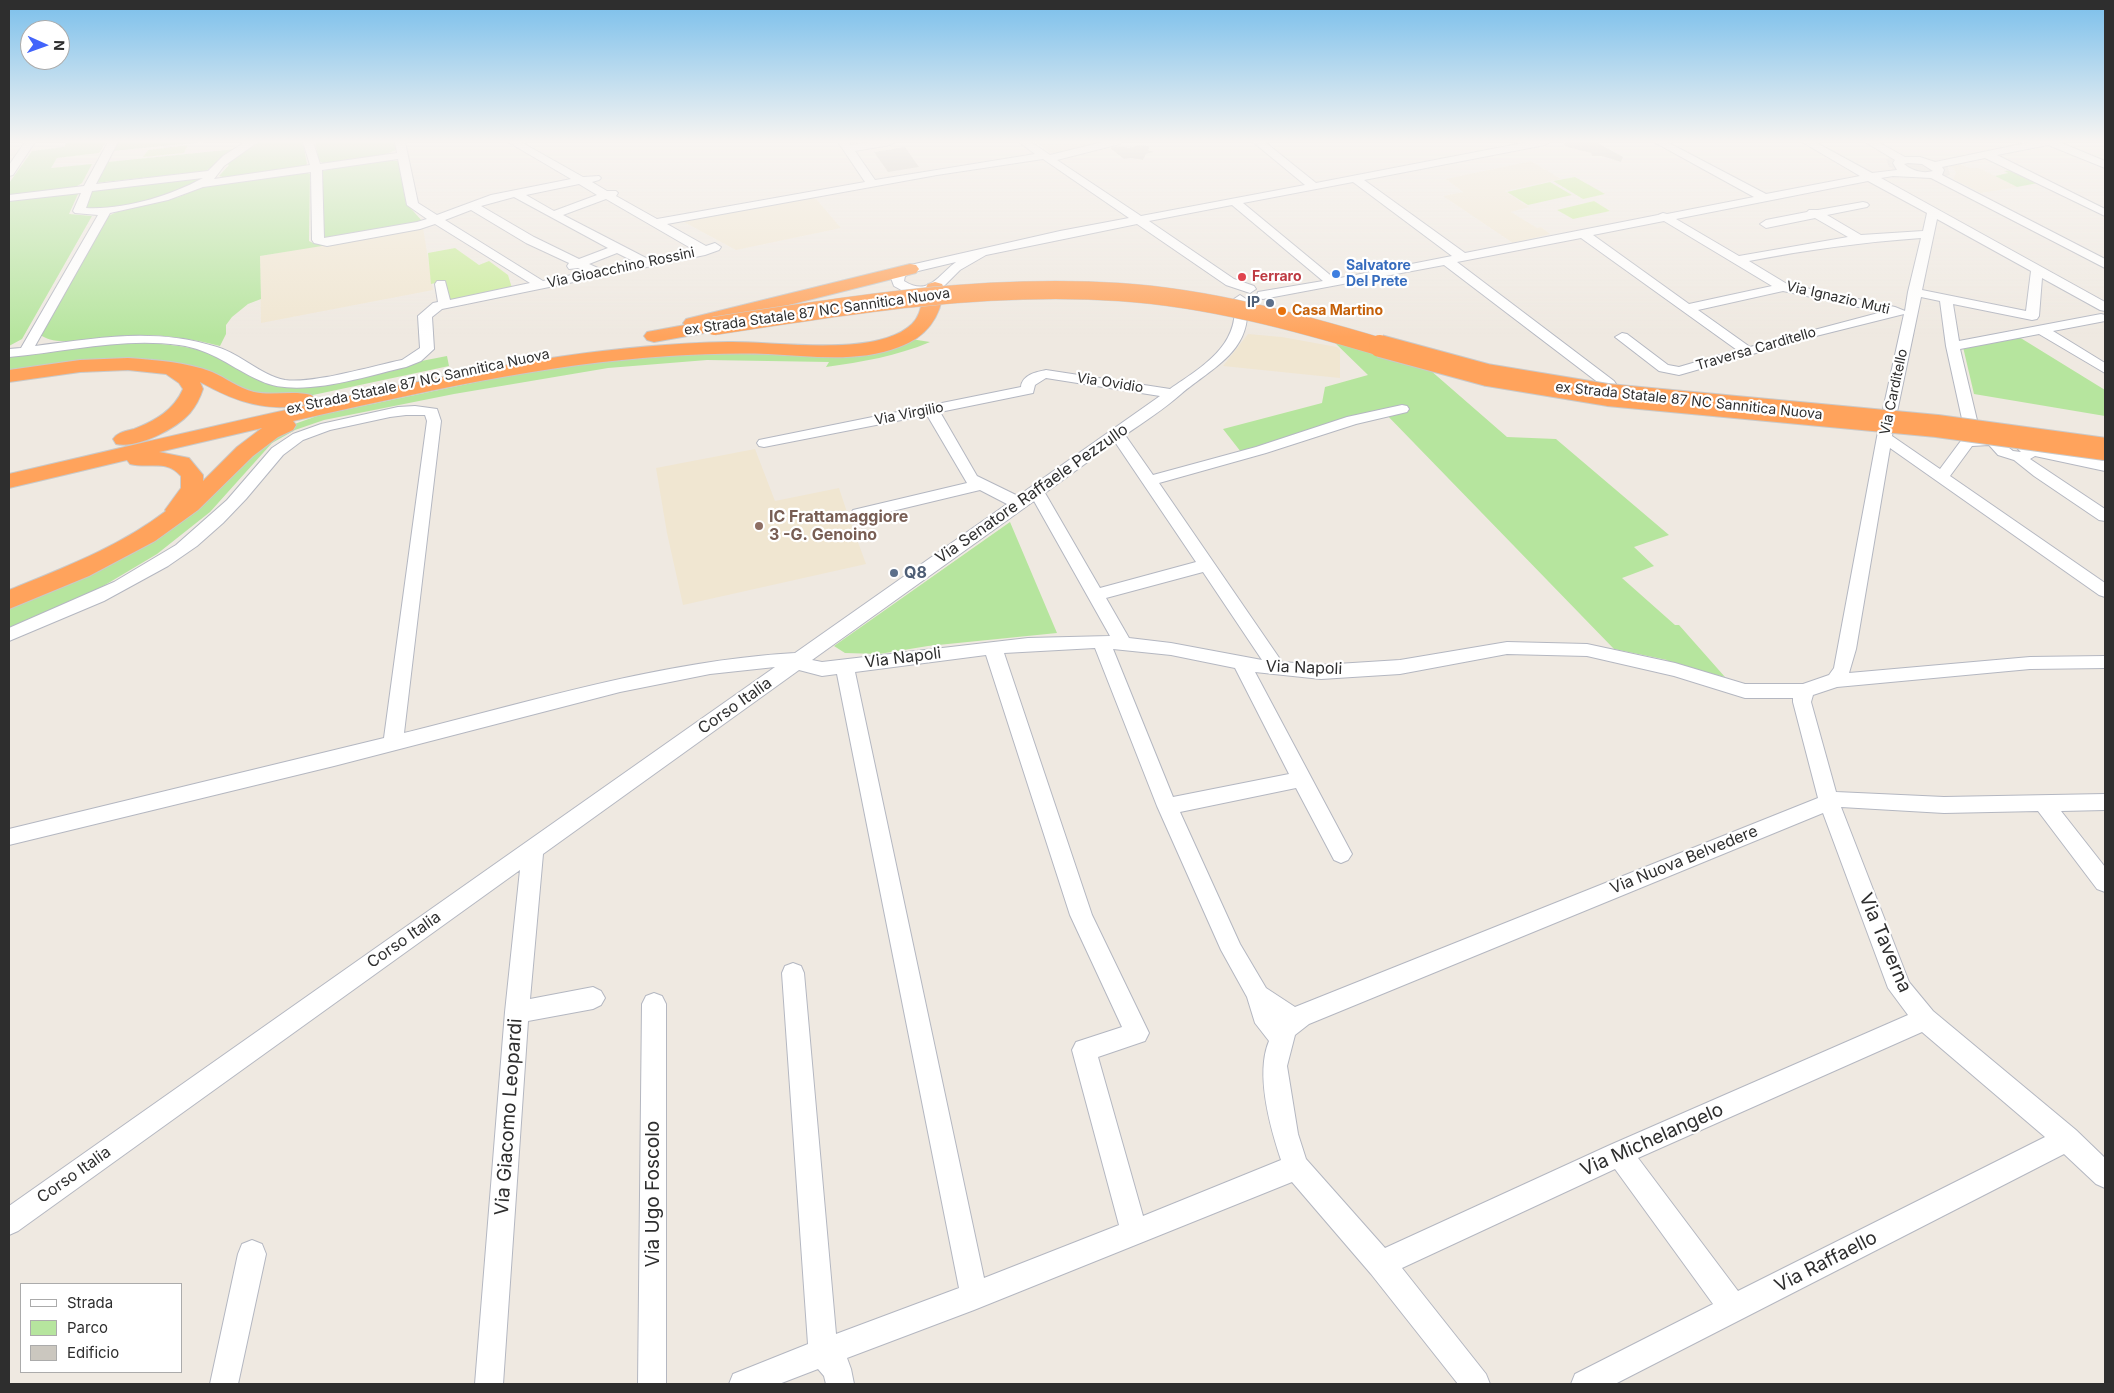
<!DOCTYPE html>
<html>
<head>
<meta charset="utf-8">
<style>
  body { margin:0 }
  #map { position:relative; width:2114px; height:1393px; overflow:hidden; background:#efe9e1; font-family:Inter,sans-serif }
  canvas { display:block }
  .frame { position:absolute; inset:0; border:10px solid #2e2e2e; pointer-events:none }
  .legend { position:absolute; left:20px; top:1283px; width:162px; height:90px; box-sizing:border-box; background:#fff; border:1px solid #ababab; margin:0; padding:6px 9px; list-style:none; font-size:15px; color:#2e2e2e }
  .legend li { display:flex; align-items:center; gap:10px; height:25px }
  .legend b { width:25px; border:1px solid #ababab }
  .north { position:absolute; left:20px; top:20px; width:50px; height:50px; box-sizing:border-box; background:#fff; border:1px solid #ababab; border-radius:50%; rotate:92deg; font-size:14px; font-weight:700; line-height:20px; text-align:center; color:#2e2e2e }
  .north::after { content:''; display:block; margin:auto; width:18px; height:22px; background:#4264fb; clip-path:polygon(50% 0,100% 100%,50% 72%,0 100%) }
</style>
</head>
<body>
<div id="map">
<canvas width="2114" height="1393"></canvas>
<div class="frame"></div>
<ul class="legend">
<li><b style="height:6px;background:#fff"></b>Strada</li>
<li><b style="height:14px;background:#b6e59e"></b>Parco</li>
<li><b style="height:14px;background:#cbc7bf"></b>Edificio</li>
</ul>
<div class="north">N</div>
</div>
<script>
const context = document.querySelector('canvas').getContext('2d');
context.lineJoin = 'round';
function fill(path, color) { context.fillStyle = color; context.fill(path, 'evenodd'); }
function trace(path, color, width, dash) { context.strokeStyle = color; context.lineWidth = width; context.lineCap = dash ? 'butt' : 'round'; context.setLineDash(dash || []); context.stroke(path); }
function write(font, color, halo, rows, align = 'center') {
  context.font = font + ' Inter,sans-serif'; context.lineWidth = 4.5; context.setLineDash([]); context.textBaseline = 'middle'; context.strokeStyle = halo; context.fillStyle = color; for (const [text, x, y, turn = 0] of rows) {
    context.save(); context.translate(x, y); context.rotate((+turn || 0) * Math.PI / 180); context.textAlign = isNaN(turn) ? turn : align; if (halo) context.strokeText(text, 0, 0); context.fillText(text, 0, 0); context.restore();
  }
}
fill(new Path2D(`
  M1035 142H1102L1052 154Z
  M1531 161 1561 179 1505 191 1529 207 1511 212 1537 228 1541 227 1550 234 1513 243 1443 196 1463 192 1446 179Z
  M1960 164 1969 168H1979L2017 187 1981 193 1953 179 1956 173 1954 169 1949 166Z
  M813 197 817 200 841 228 736 250 682 221Z
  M423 227 433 290 261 323 260 256Z
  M1248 334 1282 337 1337 347 1340 350V378L1223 366Z
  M755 449 775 501 839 488 847 512 845 514 848 522 851 523 866 564 683 605 667 533 656 468Z`), '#f0e6d1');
fill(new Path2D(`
  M67 142H106L99 153 57 158 51 168 92 164 82 183 74 188 9 195V183L32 151 64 147Z
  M117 142H204L112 151Z
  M257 142H303L307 164 305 166 226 178 219 176 229 165 225 164Z
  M315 142H394L396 150 384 155 323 163 319 161Z
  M236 149 206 171 95 183 107 162Z
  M384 159 398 161 406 203 423 222 327 238 322 236V171Z
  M2012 170 2038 183 2017 187 1995 176 2008 173 2004 171Z
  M306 172 310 174 309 241 313 243 328 245 260 256 261 299 248 304 232 317 226 325V334L220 346C192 339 169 335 140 335 115 334 62 349 42 336V330L106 217 121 210 179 197 203 186Z
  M196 178 198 179C187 196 106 210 86 210L90 192 96 189Z
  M68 192 78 194 69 214 92 216 22 339 9 346V200Z
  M2019 337 2105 390V416L1974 394 1963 347Z
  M911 339 930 342C897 356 862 362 826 367L829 362 707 360 608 368 454 394 324 420 295 430 272 443 210 512 157 554 100 588 9 629V603L98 568 286 427 320 415 491 379 611 358 678 353H834Z
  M1331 339 1422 363 1507 437 1556 439 1669 535 1634 547 1654 566 1622 578 1675 625H1679L1725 677 1670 664 1667 660 1614 649 1381 409 1241 452 1223 429 1322 403 1325 387 1368 375Z
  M109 343C147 343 186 342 222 358 249 369 255 384 288 387L447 356 449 366 313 395 285 397 244 391 206 370 171 362 125 358 71 361 9 372V356Z
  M1010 522 1057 633 928 646 879 654 845 653 834 646Z`), '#b6e59e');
fill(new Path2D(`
  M188 145 184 153 143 157 148 150Z
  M1575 177 1605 194 1583 199 1553 181Z
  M1550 182 1572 195 1528 205 1507 192Z
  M1594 201 1610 211 1573 219 1557 210Z
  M455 248 479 265 489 261 508 275 512 288 449 301 445 281 431 284 428 253Z`), '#c9ec9a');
fill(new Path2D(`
  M1898 155 1935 160 1948 167 1950 175 1936 180 1910 177 1889 167 1886 159Z`), '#dfdcd8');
fill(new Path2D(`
  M1565 142H1596L1623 157 1621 162 1602 156H1592L1591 153 1564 146Z
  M1139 145 1150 146 1148 150 1154 152 1146 154 1143 160 1131 158 1124 159 1110 148 1118 146 1129 148Z
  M905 147 919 167 888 172 874 152Z`), '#cbc7bf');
const minor = new Path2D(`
  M25 142H35L13 175 9 176V165Z
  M108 142H118L96 184 208 171 223 156 245 142H258L224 166 214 179 310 165 303 142H313L320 164 397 153 395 142H405L418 203 437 215 491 195 571 179 508 142H521L583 177 599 176 601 178 599 180 592 182 607 191H616L618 193 616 196 657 219 865 182 838 142H848L851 145 870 142H895L890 145 855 151 875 180 1035 154 1019 142H1031L1050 155 1103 142H1121L1120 144 1057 160 1141 216 1305 185 1253 142H1265L1316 183 1528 142H1550L1545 145 1364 180 1465 253 1658 215 1663 213 1667 214 1754 197 1654 142H1667L1766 194 1860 176 1802 142H1815L1872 173 1897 170 1893 163 1895 160 1865 142H1878L1905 157H1920L1935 162 2031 142H2059L2105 161V168L2048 145 1997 155 2105 209V216L1985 158 1942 167 1944 170 1942 175 2105 259V268L1931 178 1893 176 1881 178 2105 302V311L2100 310 2042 278 2039 316 2037 319 2032 320 1953 304 1959 341 2101 314 2105 315V321L2053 331 2105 363V373L2039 334 1960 349 1981 437 1990 440C2000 429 2024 437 2032 446L2105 461V471L2035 456 2030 459 2105 509V521L2099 520 2034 476 2014 460 1998 455 1989 445 1972 446 1950 476 2105 583V597L2099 595 1890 448 1856 649 1849 673 2030 657 2105 656V668L2030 669 1837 687 1813 695 1811 702 1836 792 1944 797 2105 794V810L2061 811 2105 867V892L2097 889 2038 811 1944 813 1841 807 1909 982 1933 1011 2076 1130 2105 1158V1188L2096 1184 2064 1154 1615 1384H1571L1575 1374 1713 1304 1615 1169 1402 1268 1486 1374 1490 1384H1458L1371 1274 1292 1182 974 1310 847 1358 851 1369 854 1384H826L824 1376 818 1369 779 1384H729L733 1374 808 1344 782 973 785 966 793 963 801 966 804 973 836 1334 959 1288 837 674 822 676 799 670 543 854 530 999 593 987 601 991 605 998 601 1005 593 1009 528 1021 503 1384H475L505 1012 520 870 18 1231 9 1235V1206L775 667 710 674 620 692 334 766 9 845V829L384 738 427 421 425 415H406L390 417 330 430 303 440 283 455 246 499 223 523 197 546 168 566 104 601 9 641V628L114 582 176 545 227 500 272 448 293 434 321 424 398 407 415 406 437 409 441 421 404 733C533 701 661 661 795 653L1007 504 980 490 859 519 853 518 851 514 853 510 967 483 927 415 764 447 759 446 757 443 759 440 1021 387C1022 375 1036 372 1046 370L1170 389C1203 366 1241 345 1234 299L1240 295 1246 299C1255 350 1213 367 1181 394 1164 409 1144 422 1125 435L1153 475 1256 447 1347 417 1402 405 1407 406 1409 409 1407 412 1356 424 1266 453 1159 483 1282 662 1321 665 1400 660 1507 642 1587 644 1675 663 1745 684H1803L1829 675 1834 668 1877 437 1904 314 1812 337 1679 375 1659 371 1615 337 1622 333 1627 334 1668 365 1679 367 1737 350 1581 238 1457 262 1614 381 1616 384 1614 387H1604L1444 265 1263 299 1258 298 1257 295 1258 292 1323 281 1232 205 1149 221 1234 279 1254 286 1256 289 1250 293 1226 285 1137 224 986 255 960 270 939 291 916 294 903 291 894 286 891 278 897 270 906 266 1060 231 1129 218 1043 159 937 175 667 224 706 246 715 243 721 247 719 250 705 255 442 309 432 317 434 349 421 361 406 367C366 376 299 399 261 381 231 368 214 350 179 345 123 337 64 352 9 357V349L21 348 98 215 75 213 73 211 81 193 9 201V195L84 186ZM398 159 407 205 427 219 417 222 324 238 322 170ZM1908 163 1922 164 1933 171C1924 174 1912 171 1904 164ZM311 172 312 240 314 243 327 246 420 229 435 224 530 283 450 300 445 281H437L435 284 438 302 433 303 418 316 420 348 402 360C372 366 313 384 285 380 260 375 241 354 217 347 154 327 98 338 35 346L110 213 168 200 203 187ZM203 178C170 196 124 210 86 208L92 191ZM1868 181 1927 213 1923 231 1861 235 1827 215 1867 207 1869 205 1867 203 1863 202 1818 210H1809L1807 212 1766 220 1760 224 1766 228 1815 218 1848 237 1739 256 1676 219ZM1353 182 1452 256 1335 279 1243 203ZM579 184 597 195 554 211 526 195ZM514 197 608 248 579 259 534 237 481 206ZM606 199 694 250 648 259 563 215ZM471 210 526 243 569 263 567 266 569 269 578 268 586 272 543 281 445 220ZM1937 219 2031 271 2026 311 1922 290ZM1664 221 1772 286 1689 304 1593 235ZM1921 238 1908 292 1905 311 1895 307 1787 284 1749 261C1806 250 1863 242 1921 238ZM617 253 635 262 600 269 589 264ZM956 262C938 275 929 297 904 281L905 276 914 272ZM1783 291 1882 312 1750 347 1698 310ZM1921 297 1940 301 1946 346 1966 437 1963 438 1940 469 1892 436ZM1046 378 1160 396 1018 496 977 476 940 412 1033 393 1035 385ZM1115 442 1196 562 1100 588 1045 493ZM2004 444 2015 446 2021 452 2013 451ZM1034 501 1110 636 1028 638 822 662 812 660ZM1203 572 1262 660 1171 643 1129 638 1106 598ZM1095 648 1157 806 1221 950 1247 997 1255 1023 1269 1041C1255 1074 1270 1127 1281 1160L1143 1216 1098 1057 1145 1041 1149 1033 1092 915 1004 653ZM1113 649 1171 655 1235 668 1289 774 1173 797ZM1507 654 1587 656 1674 676 1745 698H1793V702L1818 798 1295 1007 1266 988 1240 944 1180 812 1296 788 1334 860 1341 863 1348 860 1352 854 1255 672 1321 679 1400 674ZM986 655 1070 915 1122 1027 1076 1042 1072 1050 1119 1225 984 1278 855 672ZM1823 813 1888 988 1908 1015 1610 1145 1385 1248 1306 1159 1298 1134 1287 1066 1295 1035 1309 1024ZM1922 1032 2045 1137 1738 1291 1638 1158Z
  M654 993 662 996 666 1004V1384H638L642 1004 646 996Z
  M252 1240 262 1244 266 1254 238 1384H210L238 1254 242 1244Z`);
const highway = new Path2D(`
  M910 264 916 265 919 269 916 273 721 322 724 326 721 330 654 342 647 340 644 336 647 332 685 325 683 323 686 319Z
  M935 282 942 284 944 288C941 317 927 337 899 347 858 363 811 356 768 354 735 353 702 354 669 356 543 364 417 393 293 421L296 425 293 430 278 437 253 456 198 510 155 541 89 576 9 609V590C63 568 119 547 166 511L165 510 181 488V476C166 459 150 469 130 464L127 460 9 488V474C138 444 267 413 397 386 506 364 616 344 728 342 775 341 877 358 912 324 924 312 920 296 928 284ZM262 428 237 447 203 481V475L189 458 159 452Z
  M128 358C156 360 186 362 212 372 226 378 238 388 254 392 273 396 293 390 311 395L315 399 311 403C269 414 236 402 200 382L203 389C200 398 196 406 190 413 176 429 137 449 116 444L113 439C118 432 126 431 134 429 155 421 174 410 183 389L179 383 166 374 128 370 80 372 9 382V370L80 360Z`);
trace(minor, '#b4b7c1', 2);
trace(highway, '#c9c9c9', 2);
fill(minor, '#fff');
fill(highway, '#ffa35c');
const highwayBridgeFar1 = new Path2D(`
  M714 326C848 305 983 283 1119 292 1210 298 1297 322 1384 348`);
const highwayBridge = new Path2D(`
  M1380 346 1487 375 1608 395 1937 426 2105 449`);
trace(highwayBridgeFar1, '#c9c9c9', 19, []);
trace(highwayBridge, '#c9c9c9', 24, []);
trace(highwayBridgeFar1, '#ffa35c', 18);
trace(highwayBridge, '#ffa35c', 22);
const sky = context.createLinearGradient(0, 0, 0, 337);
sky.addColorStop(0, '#7abfeb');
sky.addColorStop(0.42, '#f8f5f2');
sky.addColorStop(1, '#f8f5f200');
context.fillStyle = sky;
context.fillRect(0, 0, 2114, 337);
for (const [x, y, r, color] of [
  [1336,274,5,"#3f7fe0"],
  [1242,277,5,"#e0444e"],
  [1270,303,5,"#5c6f8a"],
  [1282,311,5,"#e8710a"],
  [759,526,5,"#8d6e63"],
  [894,573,5,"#5c6f8a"]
]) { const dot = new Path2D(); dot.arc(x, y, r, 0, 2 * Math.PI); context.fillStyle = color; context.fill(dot); trace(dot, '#fff', 2); }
write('bold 14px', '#366cbe', '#fff', [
  ["Salvatore",1346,266],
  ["Del Prete",1346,282]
], 'left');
write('14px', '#2e2e2e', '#fff', [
  ["Via Gioacchino Rossini",621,268,-12],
  ["Via Ignazio Muti",1838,298,13],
  ["ex Strada Statale 87 NC Sannitica Nuova",817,312,-8],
  ["Traversa Carditello",1756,349,-16],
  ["ex Strada Statale 87 NC Sannitica Nuova",418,382,-12],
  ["Via Ovidio",1110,383,9],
  ["Via Carditello",1894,392,-78],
  ["ex Strada Statale 87 NC Sannitica Nuova",1689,401,6],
  ["Via Virgilio",909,414,-11]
]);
write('bold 14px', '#be3a42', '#fff', [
  ["Ferraro",1252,277]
], 'left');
write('bold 14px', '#4e5e75', '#fff', [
  ["IP",1260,303]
], 'right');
write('bold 14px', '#c56008', '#fff', [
  ["Casa Martino",1292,311]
], 'left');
write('16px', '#2e2e2e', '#fff', [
  ["Via Senatore Raffaele Pezzullo",1032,494,-35],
  ["Via Napoli",903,658,-7],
  ["Via Napoli",1304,668,2],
  ["Corso Italia",735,706,-35],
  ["Via Nuova Belvedere",1684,860,-22],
  ["Corso Italia",404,940,-35],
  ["Corso Italia",74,1175,-35]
]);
write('bold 16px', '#785e54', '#fff', [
  ["IC Frattamaggiore",769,517],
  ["3 -G. Genoino",769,535]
], 'left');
write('bold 16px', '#4e5e75', '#fff', [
  ["Q8",904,573]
], 'left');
write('19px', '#2e2e2e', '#fff', [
  ["Via Taverna",1885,943,67],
  ["Via Giacomo Leopardi",509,1117,-86],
  ["Via Michelangelo",1652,1140,-24],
  ["Via Ugo Foscolo",653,1194,-90],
  ["Via Raffaello",1826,1262,-27]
]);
</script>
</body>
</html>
